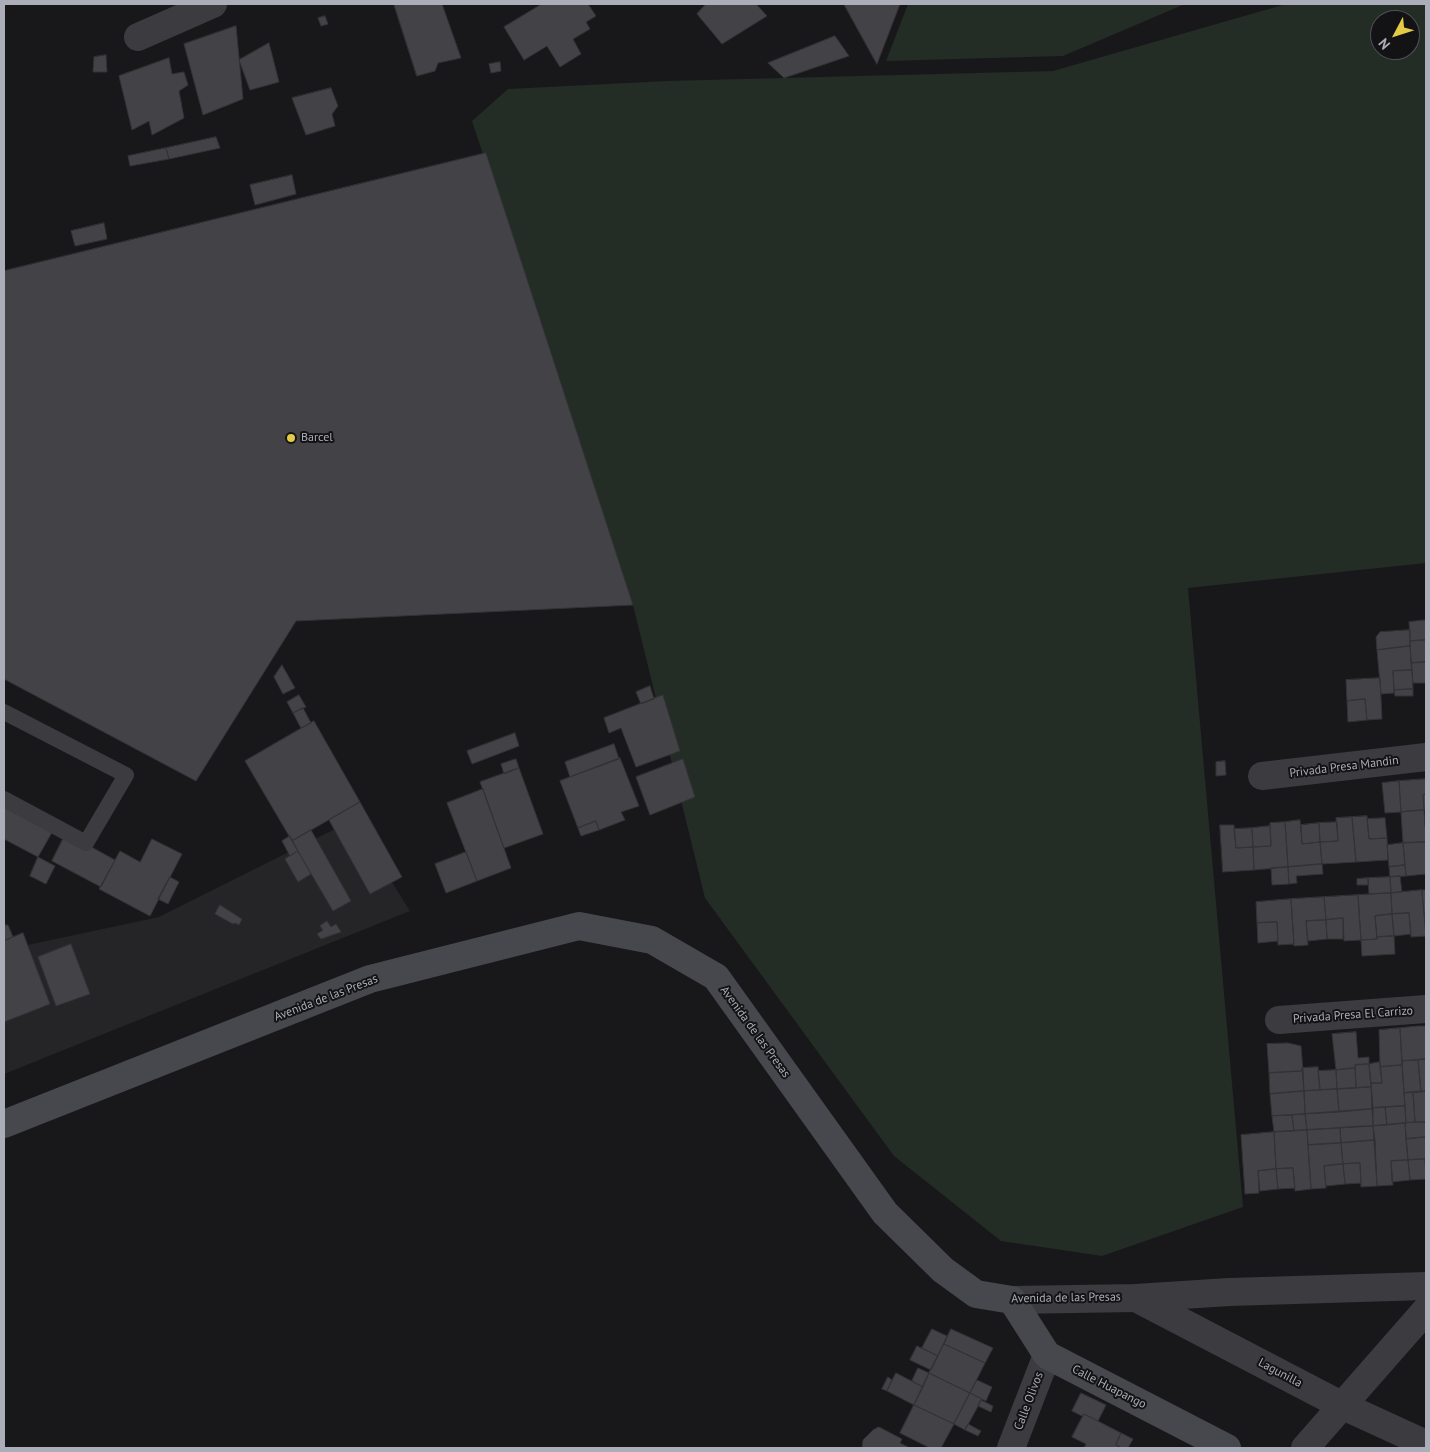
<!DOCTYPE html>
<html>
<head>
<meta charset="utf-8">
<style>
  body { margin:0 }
  #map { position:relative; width:1430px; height:1452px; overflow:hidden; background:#18181a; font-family:"PT Sans",sans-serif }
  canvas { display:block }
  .frame { position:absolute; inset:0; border:5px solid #abadb8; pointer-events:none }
  .north { position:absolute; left:1370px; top:10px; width:50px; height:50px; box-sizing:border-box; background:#131315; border:1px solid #505156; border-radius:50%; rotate:230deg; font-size:14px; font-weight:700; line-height:20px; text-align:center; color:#abadb8 }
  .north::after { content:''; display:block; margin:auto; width:18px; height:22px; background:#e3ca47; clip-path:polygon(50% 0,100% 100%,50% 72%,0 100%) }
</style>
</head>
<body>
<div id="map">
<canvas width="1430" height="1452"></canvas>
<div class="frame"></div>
<div class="north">N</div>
</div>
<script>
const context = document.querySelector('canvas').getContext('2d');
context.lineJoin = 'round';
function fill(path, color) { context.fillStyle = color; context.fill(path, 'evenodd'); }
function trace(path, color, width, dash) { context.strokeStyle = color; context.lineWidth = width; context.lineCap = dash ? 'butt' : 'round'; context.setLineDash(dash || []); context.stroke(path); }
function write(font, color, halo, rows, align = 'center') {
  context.font = font + ' "PT Sans",sans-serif'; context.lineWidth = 4; context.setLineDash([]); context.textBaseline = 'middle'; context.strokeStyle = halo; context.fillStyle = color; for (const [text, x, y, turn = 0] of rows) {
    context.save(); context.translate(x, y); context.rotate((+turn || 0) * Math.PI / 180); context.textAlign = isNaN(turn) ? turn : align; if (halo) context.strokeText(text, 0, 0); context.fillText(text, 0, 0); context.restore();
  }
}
fill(new Path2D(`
  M353 820 410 911 4 1074V950L159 917Z`), '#252427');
fill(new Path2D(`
  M908 4H1185L1063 56 886 61Z
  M1286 4H1426V563L1188 588 1243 1207 1102 1256 1001 1241 894 1156 705 898 633 605 472 121 508 89 667 81 1053 71ZM1380 20H1410V50H1380Z`), '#242c26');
const building = new Path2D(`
  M394 4H442L461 58 438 63 435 71 417 76Z
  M542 4H588L596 16 586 22 590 29 573 39 581 54 560 67 547 46 524 60 504 27Z
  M706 4H756L767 16 722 44 697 14Z
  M844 4H900L877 64Z
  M325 16 328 24 321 26 318 18Z
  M236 26 243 99 203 115 184 44Z
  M835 36 849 56 784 78 768 63Z
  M269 43 279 82 250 90 239 60Z
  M106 55 107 72H93L94 57Z
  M169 58 172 74 184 72 188 85 179 91 184 118 152 135 149 121 132 130 119 76Z
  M500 62 501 71 491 73 489 64Z
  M331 88 338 106 332 114 335 126 306 135 292 98Z
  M216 137 220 148 169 159 166 148Z
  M166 148 169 159 130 166 128 156Z
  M486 153 633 605 296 621 196 781 4 679V271Z
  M292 175 296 194 255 205 250 185Z
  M104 223 107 239 75 246 71 231Z
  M1426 620V640L1410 641 1409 622Z
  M1410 630V646L1377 650 1376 637 1380 632Z
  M1426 640V662L1411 663 1410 641Z
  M1410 646 1412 670 1393 671 1394 693 1381 694 1377 650Z
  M1426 662V683H1413L1411 663Z
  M282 665 295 688 283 694 274 677Z
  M1412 670 1413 689 1394 690 1393 671Z
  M1380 678 1382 719 1367 720 1365 699 1347 701 1346 680Z
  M650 686 654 699 641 704 636 692Z
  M1413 689V696H1395L1394 690Z
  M299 695 306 707 293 713 287 702Z
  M663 695 680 751 636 767 621 728 609 733 604 718Z
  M1365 699 1367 720 1348 722 1347 701Z
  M303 708 311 723 301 728 293 713Z
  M314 721 360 802 292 841 245 761Z
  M515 733 519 746 472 764 467 751Z
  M614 744 619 759 570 777 565 762Z
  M620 758 639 806 621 812 625 820 599 830 596 821 578 828 560 781Z
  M516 759 519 768 504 774 501 764Z
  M683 759 695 797 650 815 636 777Z
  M1225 761 1226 775 1216 776V762Z
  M519 768 543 834 504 848 480 782Z
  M1426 779V794L1423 795 1424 810 1401 812 1399 781Z
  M1399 781 1401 812 1385 813 1382 783Z
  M483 789 511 868 477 881 447 803Z
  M1426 794V810H1424L1423 795Z
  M4 799 55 827 38 857 4 839Z
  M360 802 402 877 370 894 329 820Z
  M1424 810 1425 827H1426V842L1403 843 1401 812Z
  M1367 816 1369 839 1387 838 1388 860 1356 862 1352 817Z
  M1352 817 1356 862 1322 864 1320 842 1338 841 1336 818Z
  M1385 818 1387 838 1369 839 1367 819Z
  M1300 820 1302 844 1320 842 1322 864 1288 867 1285 822Z
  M596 821 599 830 581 836 578 828Z
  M1285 822 1288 867 1254 870 1253 847 1271 846 1270 823Z
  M1337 822 1338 841 1320 842 1319 823Z
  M1319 823 1320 842 1302 844 1301 825Z
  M1220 825H1234L1236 848 1253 847 1254 870 1223 872Z
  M1270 826 1271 846 1253 847 1252 828Z
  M1252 828 1253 847 1236 848 1234 829Z
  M311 830 351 901 333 911 292 841Z
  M66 833 115 860 101 887 52 861Z
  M290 836 298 851 290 856 282 841Z
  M152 839 182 854 150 916 99 889 120 851 140 862Z
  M1426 842V874L1406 876 1403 843Z
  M1403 843 1405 865 1389 867 1387 845Z
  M298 851 311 874 298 882 285 859Z
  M466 852 477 881 446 893 435 864Z
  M38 857 55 866 46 884 30 876Z
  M1322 864 1323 874 1296 876 1297 883 1289 884 1288 867Z
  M1405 865 1406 876 1390 877 1389 867Z
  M1288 867 1289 884 1272 885 1271 868Z
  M1400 876 1402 892 1391 893 1390 877Z
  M170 877 179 882 168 904 158 899Z
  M1390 877 1391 893 1369 894 1368 878Z
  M1368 878V885H1357V879Z
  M1422 890H1426V934Z
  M1422 890 1426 936 1411 937 1409 913 1392 914 1391 893Z
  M1391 893 1392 914 1375 916 1377 939 1361 940 1358 895Z
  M1358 895 1361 940 1344 941 1343 918 1326 920 1324 897Z
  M1324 897 1326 920 1306 921 1308 945 1294 946 1291 899Z
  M1291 899 1294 944 1278 945 1277 922 1257 923 1256 902Z
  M220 905 242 919 239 925 235 923 233 924 215 914Z
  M1409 913 1411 934 1394 936 1392 914Z
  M1392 914 1394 936 1377 937 1375 916Z
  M1343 918V939H1327L1326 920Z
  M1326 920 1327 939 1308 941 1306 921Z
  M327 921 331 927 336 924 341 932 321 939 317 934 323 930 320 926Z
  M1277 922 1278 941 1258 943 1257 923Z
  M4 925H8L13 937 4 941Z
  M23 933 50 1004 4 1022V941Z
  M1394 936 1395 954 1362 956 1361 940 1377 939V937Z
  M71 944 90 994 56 1006 38 957Z
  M1418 1026H1426V1059L1402 1061 1400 1028Z
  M1400 1028 1402 1065 1380 1067 1379 1030Z
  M1356 1032 1358 1058 1369 1057V1064L1355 1065V1068L1336 1070 1332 1034Z
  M1288 1043 1301 1046 1303 1071 1269 1073 1267 1044Z
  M1420 1059H1426V1091L1421 1092 1418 1060Z
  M1418 1060 1421 1092 1404 1093 1402 1061Z
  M1380 1062 1382 1083H1371L1369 1064Z
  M1369 1064 1371 1087 1356 1088 1355 1065Z
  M1402 1065 1405 1106 1373 1108 1371 1083H1382L1380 1067Z
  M1318 1067 1320 1090 1304 1091 1302 1068Z
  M1355 1068 1356 1088 1337 1089 1336 1070Z
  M1336 1070 1337 1089 1320 1090 1318 1071Z
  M1303 1071 1304 1091 1270 1094 1269 1073Z
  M1371 1087 1372 1109 1339 1112 1337 1089Z
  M1337 1089 1339 1112 1305 1114 1304 1091Z
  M1304 1091 1305 1114 1272 1116 1270 1094Z
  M1426 1091V1122H1415L1413 1092Z
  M1413 1092 1415 1122 1406 1123 1404 1093Z
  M1405 1106 1406 1123 1387 1125 1385 1107Z
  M1385 1107 1387 1125 1373 1126V1108Z
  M1372 1109 1373 1126 1307 1130 1305 1114Z
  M1305 1114 1307 1130 1294 1131 1292 1115Z
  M1292 1115 1294 1131 1274 1132 1272 1116Z
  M1415 1122H1426V1137L1406 1139 1405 1123Z
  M1405 1123 1408 1160 1391 1161 1393 1185 1377 1186 1373 1126Z
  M1361 1126H1373L1375 1140 1341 1143 1340 1128Z
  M1340 1128 1341 1143 1308 1145 1307 1130Z
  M1307 1130 1311 1189 1295 1191 1293 1168 1276 1169 1274 1132Z
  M1274 1132 1276 1169 1258 1171 1259 1193 1245 1194 1241 1135Z
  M1426 1137V1175L1425 1159 1408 1160 1406 1139Z
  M1375 1140 1377 1186 1361 1187 1360 1163 1343 1164 1341 1143Z
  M1341 1143 1343 1164 1324 1166 1326 1188 1311 1189 1308 1145Z
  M1425 1159 1426 1179 1410 1180 1408 1160Z
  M1408 1160 1410 1180 1392 1182 1391 1161Z
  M1360 1163 1361 1183 1345 1184 1343 1164Z
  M1343 1164 1345 1184 1326 1186 1324 1166Z
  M1293 1168 1295 1188 1278 1189 1276 1169Z
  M1276 1169 1278 1189 1260 1191 1258 1171Z
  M932 1329 947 1336 938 1356 922 1348Z
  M951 1329 993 1348 985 1363 944 1344Z
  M944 1344 985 1363 970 1393 929 1373Z
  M917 1346 938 1356 931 1370 910 1360Z
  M918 1368 929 1373 923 1387 912 1381Z
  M896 1373 923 1387 914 1405 887 1391Z
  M929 1373 970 1393 954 1424 914 1405Z
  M888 1377 892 1380 887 1391 882 1389Z
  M977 1380 992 1387 986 1401 970 1393Z
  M970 1393 982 1399 965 1430 954 1424Z
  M1081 1393 1106 1405 1098 1421 1084 1414 1082 1416 1072 1411Z
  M981 1400 993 1406 991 1412 978 1406Z
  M914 1405 954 1424 941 1448H930L900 1433Z
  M1084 1414 1121 1433 1116 1445 1122 1448H1084L1086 1444 1072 1437Z
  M968 1424 981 1431 978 1436 965 1430Z
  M879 1427 902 1439 900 1443 910 1448H862L863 1440 873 1430Z
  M1121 1433 1133 1439 1128 1448H1122L1116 1445Z`);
fill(building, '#434247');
trace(building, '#333236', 1);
trace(new Path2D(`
  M4 712 126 775 86 843 4 799`), '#3b3b40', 16);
trace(new Path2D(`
  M138 37 213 4
  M1262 776 1426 757
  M1279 1020 1426 1009
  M1136 1298 1341 1405 1426 1444
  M1011 1448 1047 1355
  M1305 1448 1426 1310`), '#3b3b40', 28);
trace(new Path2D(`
  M1012 1300 1136 1298 1229 1292 1426 1286`), '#3b3b40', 28);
trace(new Path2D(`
  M4 1124 370 979 579 926 652 940 716 977 885 1213 943 1270 976 1294 1012 1300 1047 1355 1227 1448`), '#47484e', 28);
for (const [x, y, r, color] of [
  [291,438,5,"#e3ca47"]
]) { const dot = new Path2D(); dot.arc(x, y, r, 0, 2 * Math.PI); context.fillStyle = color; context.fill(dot); trace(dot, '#131315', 2); }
write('12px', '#abadb8', '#131315', [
  ["Barcel",301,438]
], 'left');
write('12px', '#abadb8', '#131315', [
  ["Privada Presa Mandin",1344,767,-7],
  ["Avenida de las Presas",326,998,-21],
  ["Privada Presa El Carrizo",1353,1015,-4],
  ["Avenida de las Presas",755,1032,54],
  ["Avenida de las Presas",1066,1298,-1],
  ["Lagunilla",1280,1373,28],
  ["Calle Huapango",1109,1387,27],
  ["Calle Olivos",1029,1401,-69]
]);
</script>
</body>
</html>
